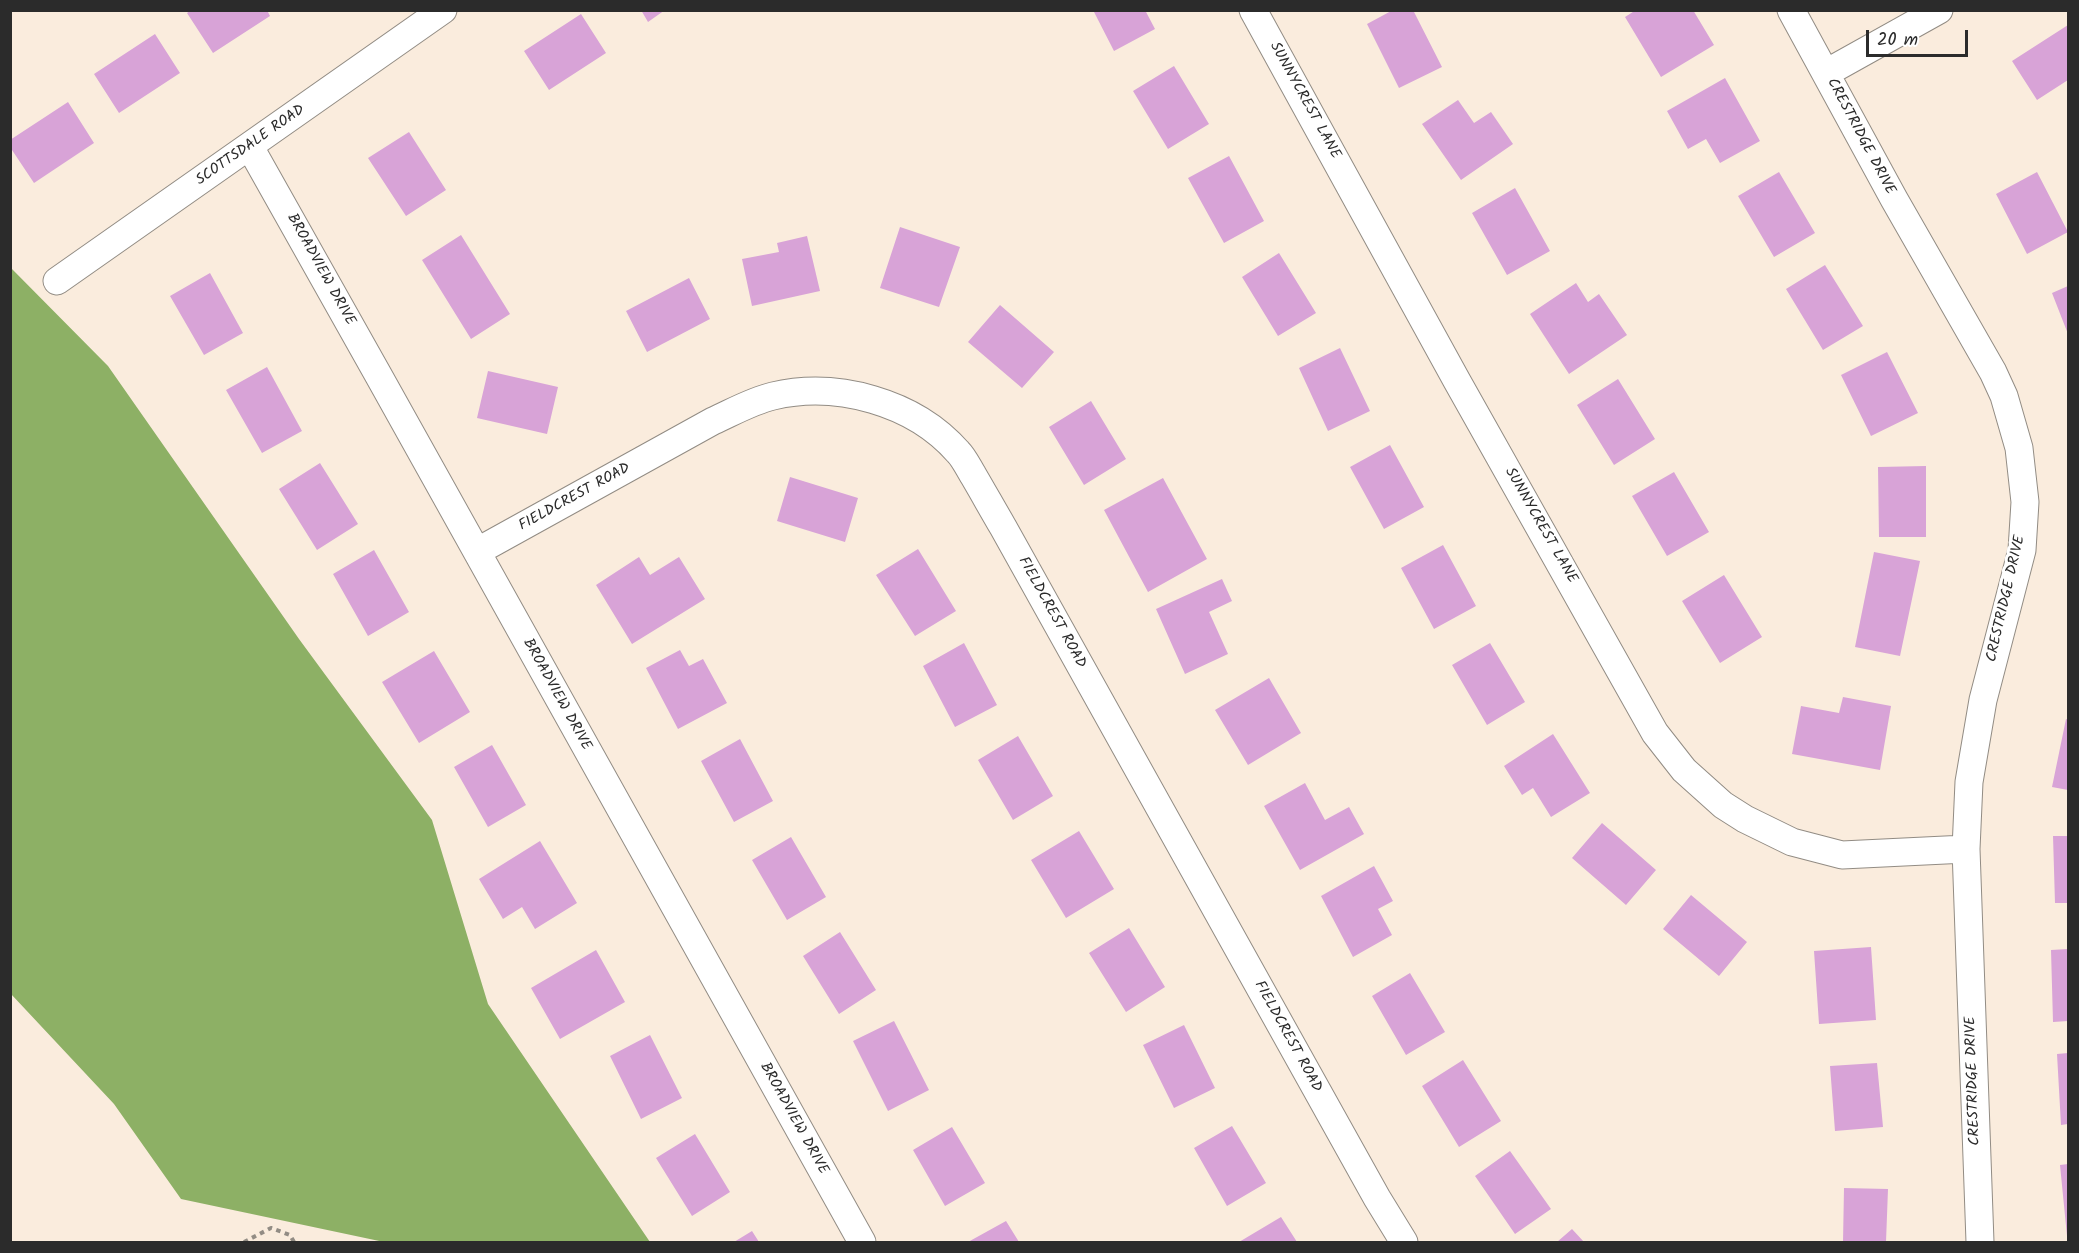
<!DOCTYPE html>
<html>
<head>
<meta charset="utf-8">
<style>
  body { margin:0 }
  #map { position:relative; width:2079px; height:1253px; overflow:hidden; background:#faecdd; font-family:Kalam,sans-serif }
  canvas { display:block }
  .frame { position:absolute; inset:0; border:12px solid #2b2b2b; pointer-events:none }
  .scale { position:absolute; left:1866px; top:30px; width:102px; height:27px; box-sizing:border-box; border:3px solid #2b2b2b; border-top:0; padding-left:8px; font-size:18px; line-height:21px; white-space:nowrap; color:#2b2b2b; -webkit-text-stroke:4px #fff; paint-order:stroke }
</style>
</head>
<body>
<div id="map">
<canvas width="2079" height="1253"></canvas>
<div class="frame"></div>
<div class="scale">20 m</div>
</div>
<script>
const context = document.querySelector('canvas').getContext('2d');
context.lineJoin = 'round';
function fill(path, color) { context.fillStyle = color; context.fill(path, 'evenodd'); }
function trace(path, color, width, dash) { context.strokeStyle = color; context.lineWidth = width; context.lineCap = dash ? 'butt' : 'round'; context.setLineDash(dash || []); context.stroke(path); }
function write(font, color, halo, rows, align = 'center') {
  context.font = font + ' Kalam,sans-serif'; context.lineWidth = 6; context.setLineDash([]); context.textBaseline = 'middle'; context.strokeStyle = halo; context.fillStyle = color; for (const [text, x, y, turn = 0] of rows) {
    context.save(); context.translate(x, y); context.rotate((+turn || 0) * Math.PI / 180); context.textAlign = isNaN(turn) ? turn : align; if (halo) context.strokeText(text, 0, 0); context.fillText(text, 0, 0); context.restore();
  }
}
fill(new Path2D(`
  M11 268 108 366 299 639 432 820 488 1004 650 1242H384L181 1199 114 1104 11 994Z`), '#8db065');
fill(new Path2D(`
  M191 10H267L270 16 213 53 187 13Z
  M641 10H665L648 22Z
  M1093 10H1145L1155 29 1114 51Z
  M1393 10H1413L1442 67 1399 88 1367 24Z
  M1636 10H1693L1714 45 1661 77 1625 17Z
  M581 14 606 53 549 90 524 51Z
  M2068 25V80L2037 100 2012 61Z
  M155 34 180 73 119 113 94 74Z
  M1174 66 1209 124 1168 149 1133 91Z
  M1725 78 1760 141 1720 163 1706 139 1688 149 1667 111Z
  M1458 100 1474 123 1491 112 1513 144 1461 180 1422 124Z
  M68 102 94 143 34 183 10 147V140Z
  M409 132 446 190 406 216 368 158Z
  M1229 156 1264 221 1224 243 1188 178Z
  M1779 172 1815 233 1774 257 1738 196Z
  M2037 172 2068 232 2027 254 1996 194Z
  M1515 188 1550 251 1507 275 1472 213Z
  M900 227 960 247 939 307 880 288Z
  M461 235 510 314 471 339 422 260Z
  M807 236 820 291 752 306 742 259 779 252 777 243Z
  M1279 253 1316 313 1278 336 1242 277Z
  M1825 265 1863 326 1823 350 1786 289Z
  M210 273 243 333 204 355 170 296Z
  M689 278 710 319 647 352 626 311Z
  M1576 283 1588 302 1599 294 1627 335 1569 374 1530 314Z
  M2068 286V334L2052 293Z
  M1000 305 1054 352 1022 388 968 342Z
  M1340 348 1370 411 1328 431 1299 368Z
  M1887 352 1918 413 1871 436 1841 375Z
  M267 367 302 431 262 453 226 390Z
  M488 371 558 387 547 434 477 418Z
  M1618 379 1655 439 1614 465 1577 405Z
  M1091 401 1126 459 1084 485 1049 427Z
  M1390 445 1424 507 1384 529 1350 467Z
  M320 463 358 524 317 550 279 489Z
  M1926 466V537H1879L1878 467Z
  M1674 472 1709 532 1667 556 1632 496Z
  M790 477 858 498 845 542 777 521Z
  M1163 478 1207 559 1148 592 1104 510Z
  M1443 545 1476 606 1434 629 1401 568Z
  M918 549 956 611 915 636 876 575Z
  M374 550 409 612 368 636 333 574Z
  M1874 552 1920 561 1900 656 1855 647Z
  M639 557 650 575 679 557 705 599 632 644 596 585Z
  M1724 575 1762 637 1720 663 1682 601Z
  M1222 579 1232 601 1209 612 1228 654 1185 674 1156 609Z
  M964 643 997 705 955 727 923 666Z
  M1490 643 1525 702 1487 725 1452 665Z
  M680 650 689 666 703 659 727 703 678 729 646 668Z
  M434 651 470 712 419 743 382 682Z
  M1269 678 1301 733 1248 765 1215 710Z
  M1843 697 1891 706 1880 770 1792 754 1801 706 1839 713Z
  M2066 719 2068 720V790L2052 787Z
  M1553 734 1590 793 1551 817 1533 788 1522 795 1504 766Z
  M1018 736 1053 796 1013 820 978 760Z
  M740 739 773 801 734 822 701 761Z
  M492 745 526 805 488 827 454 767Z
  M1305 783 1325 820 1349 807 1364 834 1300 870 1264 806Z
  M1602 823 1656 870 1626 905 1572 858Z
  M1079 831 1114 889 1066 918 1031 860Z
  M2053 836H2068V903H2055Z
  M791 837 826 897 787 920 752 860Z
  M540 841 577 903 535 929 522 907 503 919 479 879Z
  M1374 866 1393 901 1378 909 1392 935 1353 957 1321 896Z
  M1691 895 1747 942 1719 976 1663 929Z
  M1129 928 1165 987 1126 1012 1089 953Z
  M840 932 876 990 839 1014 803 956Z
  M1871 947 1876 1020 1819 1024 1814 951Z
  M2068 949V1021L2053 1022 2051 950Z
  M596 950 625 1002 560 1039 531 988Z
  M1410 973 1445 1032 1406 1055 1372 996Z
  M894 1021 929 1090 888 1111 853 1041Z
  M1184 1025 1215 1088 1174 1108 1143 1045Z
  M650 1035 682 1098 641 1119 610 1056Z
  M2068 1053V1124L2061 1125 2057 1054Z
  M1463 1060 1501 1121 1459 1147 1422 1086Z
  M1877 1063 1883 1127 1835 1131 1830 1066Z
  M1232 1126 1266 1183 1227 1206 1194 1148Z
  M952 1127 985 1183 945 1206 913 1150Z
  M695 1134 730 1192 692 1216 656 1158Z
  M1510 1151 1551 1209 1515 1234 1475 1176Z
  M2068 1164V1236H2067L2060 1165Z
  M1844 1188 1888 1189 1886 1242H1843Z
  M1281 1217 1297 1242H1239Z
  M1006 1221 1019 1242H968Z
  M1572 1229 1584 1242H1557Z
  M752 1231 759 1242H734Z`), '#d8a3d7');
const minor = new Path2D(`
  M1253 10 1457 381 1655 733 1684 770 1723 805 1745 819 1792 842 1842 855 1966 849
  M1791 10 1894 199 1993 372 2004 396 2019 448 2025 502 2022 550 1983 700 1969 782 1966 849 1980 1242
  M1826 73 1939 10
  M250 147C456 511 657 878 862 1242
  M57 281 443 10
  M478 551 713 421C733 412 752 401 773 396 837 381 914 402 958 452 964 458 968 467 973 475 983 492 993 510 1003 527L1377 1198 1404 1242`);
trace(minor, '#928c84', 29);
trace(new Path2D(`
  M244 1242 271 1228 290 1235 294 1242`), '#928c84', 4, [4.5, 4.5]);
trace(minor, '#fff', 27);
write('15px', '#2b2b2b', '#fff', [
  ["SUNNYCREST LANE",1304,101,61],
  ["CRESTRIDGE DRIVE",1860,137,62],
  ["SCOTTSDALE ROAD",251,146,-35],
  ["BROADVIEW DRIVE",320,270,61],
  ["FIELDCREST ROAD",575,498,-29],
  ["SUNNYCREST LANE",1540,526,60],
  ["CRESTRIDGE DRIVE",2007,599,-77],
  ["FIELDCREST ROAD",1051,613,61],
  ["BROADVIEW DRIVE",556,695,61],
  ["FIELDCREST ROAD",1287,1037,61],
  ["CRESTRIDGE DRIVE",1974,1081,-92],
  ["BROADVIEW DRIVE",793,1119,61]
]);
</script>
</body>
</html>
